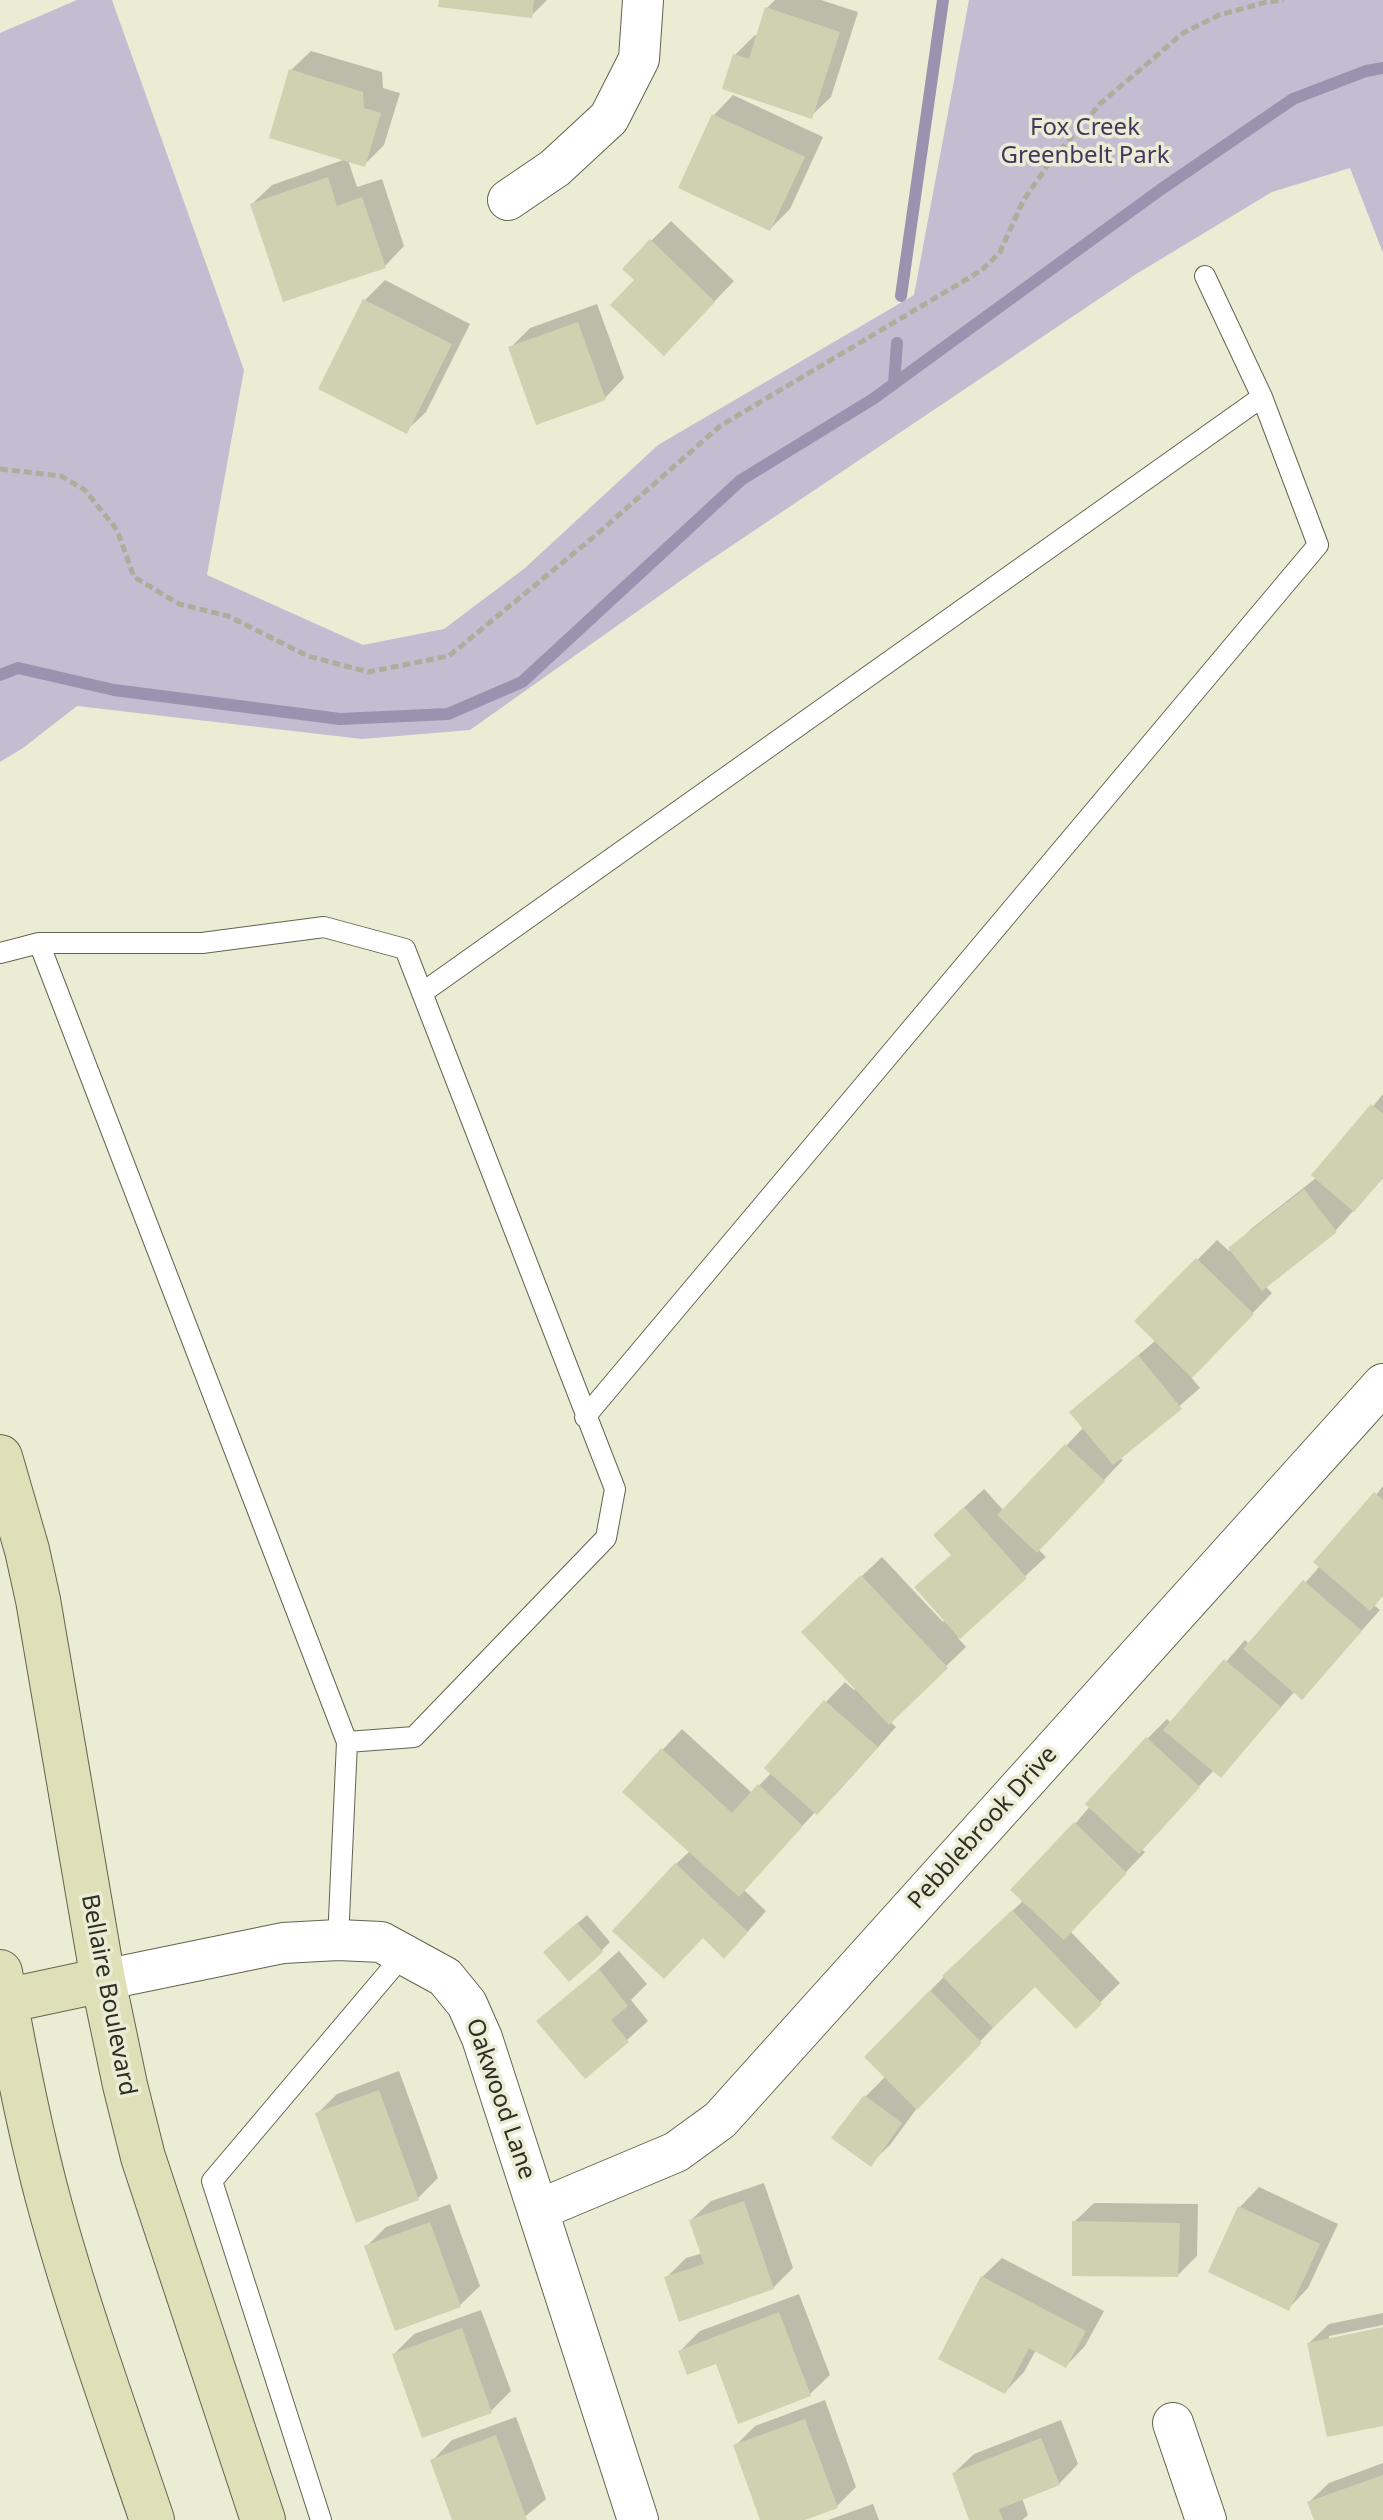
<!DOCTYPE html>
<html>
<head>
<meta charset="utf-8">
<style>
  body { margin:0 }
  canvas { display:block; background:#eaecd4 }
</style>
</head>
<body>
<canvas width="1383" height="2520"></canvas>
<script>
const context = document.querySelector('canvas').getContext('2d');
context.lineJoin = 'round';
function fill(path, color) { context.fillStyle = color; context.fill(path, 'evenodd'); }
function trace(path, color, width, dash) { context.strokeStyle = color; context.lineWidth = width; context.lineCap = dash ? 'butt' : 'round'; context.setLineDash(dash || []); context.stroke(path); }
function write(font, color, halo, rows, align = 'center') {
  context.font = font + ' "Noto Sans",sans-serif'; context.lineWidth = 7; context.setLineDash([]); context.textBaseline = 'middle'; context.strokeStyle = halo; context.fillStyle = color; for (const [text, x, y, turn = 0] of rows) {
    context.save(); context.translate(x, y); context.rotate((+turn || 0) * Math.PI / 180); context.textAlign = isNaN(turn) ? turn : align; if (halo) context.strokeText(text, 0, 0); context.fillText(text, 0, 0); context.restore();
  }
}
fill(new Path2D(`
  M77 0H112L244 370 207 575 363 645 444 629 525 568 658 445 914 295 969 0H1383V253L1350 168 1272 192 1133 276 700 567 470 730 362 739 77 706 23 748 0 762V33Z`), '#c3bdd2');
fill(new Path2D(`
  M441 0H547L531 16Z
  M775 0H821L858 12 831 97 811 116 735 55 755 35 758 36 767 8Z
  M311 51 382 72 383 88 400 93 384 145 364 165 348 160 357 187 382 179 404 246 385 266 252 204 272 185 346 159 291 70Z
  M733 95 823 137 790 209 770 229 714 115Z
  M671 221 734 281 683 334 636 280 651 241Z
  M385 280 470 324 426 412 406 431 321 388 365 300Z
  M597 304 624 378 605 398 510 348 530 328Z
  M1383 1094V1178L1336 1230 1265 1286 1272 1293 1191 1377 1200 1388 1120 1458 1123 1460 1038 1549 1046 1557 958 1638 966 1647 889 1721 896 1727 837 1793 817 1813 816 1811 744 1890 766 1911 744 1936 676 1864 690 1851 624 1791 682 1729 752 1793 772 1772 767 1768 826 1702 845 1682 854 1690 856 1688 823 1613 882 1557 943 1622 945 1620 956 1515 984 1489 1004 1511 1084 1427 1072 1412 1156 1340 1137 1321 1217 1240 1229 1251 1251 1229 1316 1178Z
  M1383 1486V1595L1374 1605 1380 1610 1302 1698 1295 1691 1221 1776 1214 1770 1141 1849 1145 1852 1070 1931 1120 1983 1076 2026 1035 1984 920 2104 890 2145 870 2164 834 2138 866 2096 886 2076 866 2057 964 1956 1024 1900 1075 1824 1147 1739 1167 1719 1172 1724 1245 1640 1250 1645 1320 1566Z
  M587 1915 610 1942 601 1951 555 1943Z
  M619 1951 647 1984 631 2000 648 2021 586 2077 539 2022Z
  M399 2071 438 2178 418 2198 318 2113 337 2094Z
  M764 2183 793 2268 773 2288 666 2278 686 2258 703 2253 691 2220 711 2201Z
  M1259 2187 1338 2224 1308 2288 1289 2308 1210 2271 1240 2207Z
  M1094 2203 1198 2204 1197 2256 1178 2275 1074 2222Z
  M450 2204 480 2286 460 2305 366 2247 386 2227Z
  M1002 2258 1104 2311 1085 2346 1066 2366 1036 2350 1024 2372 1005 2392 982 2277Z
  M799 2294 830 2375 810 2394 680 2351 700 2331Z
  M481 2310 511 2391 491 2411 394 2354 414 2334Z
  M1383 2313V2325L1329 2336V2340L1383 2329V2424L1309 2343 1329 2324Z
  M825 2400 856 2487 837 2506 799 2520H762L735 2446 755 2426Z
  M516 2417 546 2499 521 2520H454L433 2460 452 2440Z
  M1061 2420 1078 2464 1059 2484 1022 2498 1028 2515 1022 2520H971L954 2473 974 2454Z
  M1383 2463V2520H1316L1309 2502 1329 2483Z
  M873 2504 879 2520H828Z`), '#0003');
trace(new Path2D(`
  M901 296 943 0
  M894 384 897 343
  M0 675 18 668 114 690 340 719 448 714 522 682 741 480 873 399 1160 190 1293 99 1366 71 1383 68`), '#9b92b0', 12);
fill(new Path2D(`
  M439 0H534L532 18 438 7Z
  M765 7 840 32 812 119 722 89 733 54 749 59Z
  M289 69 363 92 364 108 381 113 365 167 269 138Z
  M712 114 805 157 770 231 678 188Z
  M328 177 337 206 362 197 386 268 283 302 250 204Z
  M650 239 715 302 664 356 610 305 634 280 622 269Z
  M363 299 452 344 407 434 318 389Z
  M578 322 606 400 536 425 508 347Z
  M1371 1104 1383 1114V1178L1354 1212 1311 1175Z
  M1304 1189 1337 1232 1262 1291 1228 1248Z
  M1196 1258 1254 1314 1192 1378 1134 1321Z
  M1138 1355 1182 1409 1113 1465 1069 1412Z
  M1065 1444 1105 1481 1037 1553 997 1515Z
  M1374 1492 1383 1500V1596L1370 1611 1313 1562Z
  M964 1507 1027 1578 960 1639 914 1587 951 1555 933 1535Z
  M861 1575 948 1668 889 1725 801 1632Z
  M1303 1580 1362 1631 1302 1700 1243 1649Z
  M1224 1659 1281 1707 1221 1778 1163 1730Z
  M824 1700 878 1747 817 1815 764 1768Z
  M1146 1737 1200 1787 1139 1854 1085 1804Z
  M661 1748 732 1813 758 1784 803 1826 739 1897 622 1792Z
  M1074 1822 1127 1873 1064 1940 1010 1890Z
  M675 1863 748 1932 724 1959 703 1938 664 1979 612 1931Z
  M1012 1910 1102 2004 1076 2029 1035 1987 993 2028 942 1976Z
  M577 1923 603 1952 569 1982 543 1952Z
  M599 1969 628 2006 611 2020 629 2042 585 2079 536 2021Z
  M930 1990 982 2043 917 2110 864 2057Z
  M379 2090 419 2200 356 2223 315 2113Z
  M864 2095 902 2123 871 2167 831 2138Z
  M744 2201 774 2289 679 2322 664 2277 704 2264 689 2220Z
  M1238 2206 1320 2244 1289 2311 1208 2272Z
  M1072 2221 1180 2223 1178 2277 1072 2276Z
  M430 2222 461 2307 395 2331 364 2246Z
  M981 2276 1086 2331 1066 2368 1029 2348 1005 2394 938 2359Z
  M779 2312 811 2396 738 2424 716 2364 687 2375 678 2351Z
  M1383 2327V2426L1327 2437 1307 2343Z
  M462 2328 492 2413 422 2438 392 2354Z
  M805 2419 838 2508 805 2520H760L733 2445Z
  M496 2435 527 2520H452L430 2460Z
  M1041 2438 1060 2485 999 2509 1003 2520H969L952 2473Z
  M1383 2475V2520H1314L1307 2502Z`), '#cfd2b1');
const lane = new Path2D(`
  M1205 276 1262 397
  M39 943H202L324 927 405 949 615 1489 606 1538 414 1737 347 1742
  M0 953 39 943 347 1742 338 1940
  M422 993 1262 397 1318 545 585 1417
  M321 2520 212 2181 404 1954`);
const street = new Path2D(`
  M508 200 555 168 609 118 639 59 643 0
  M103 1980 283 1943 338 1940 381 1942 445 1977 467 2004 482 2038 638 2520
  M538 2210 676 2152 720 2120 1383 1384
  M1173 2423 1206 2520`);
const secondary = new Path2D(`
  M0 1457 27 1550 38 1600 103 1980 125 2085 143 2157 263 2520
  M0 1972C14 2051 29 2129 50 2206 79 2312 117 2416 152 2520
  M0 2002 103 1980`);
trace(lane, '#636450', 22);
trace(street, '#636450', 42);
trace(secondary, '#636450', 46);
trace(new Path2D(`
  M0 469 61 476 85 490 117 530 134 577 179 604 228 616 308 656 368 672 449 656 596 535 720 426 982 270 1000 252 1023 201 1050 162 1100 104 1183 33 1219 15 1267 2 1284 0`), '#acae9b', 5, [8, 4]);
trace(lane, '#fff', 20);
trace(street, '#fff', 40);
trace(secondary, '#dfe0b8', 44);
write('24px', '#453560', '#eaecd4', [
  ["Fox Creek",1085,128],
  ["Greenbelt Park",1085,156]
]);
write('24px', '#2d2e25', '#eaecd4', [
  ["Pebblebrook Drive",983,1828,-48],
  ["Bellaire Boulevard",108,1995,79],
  ["Oakwood Lane",500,2099,71]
]);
</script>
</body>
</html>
